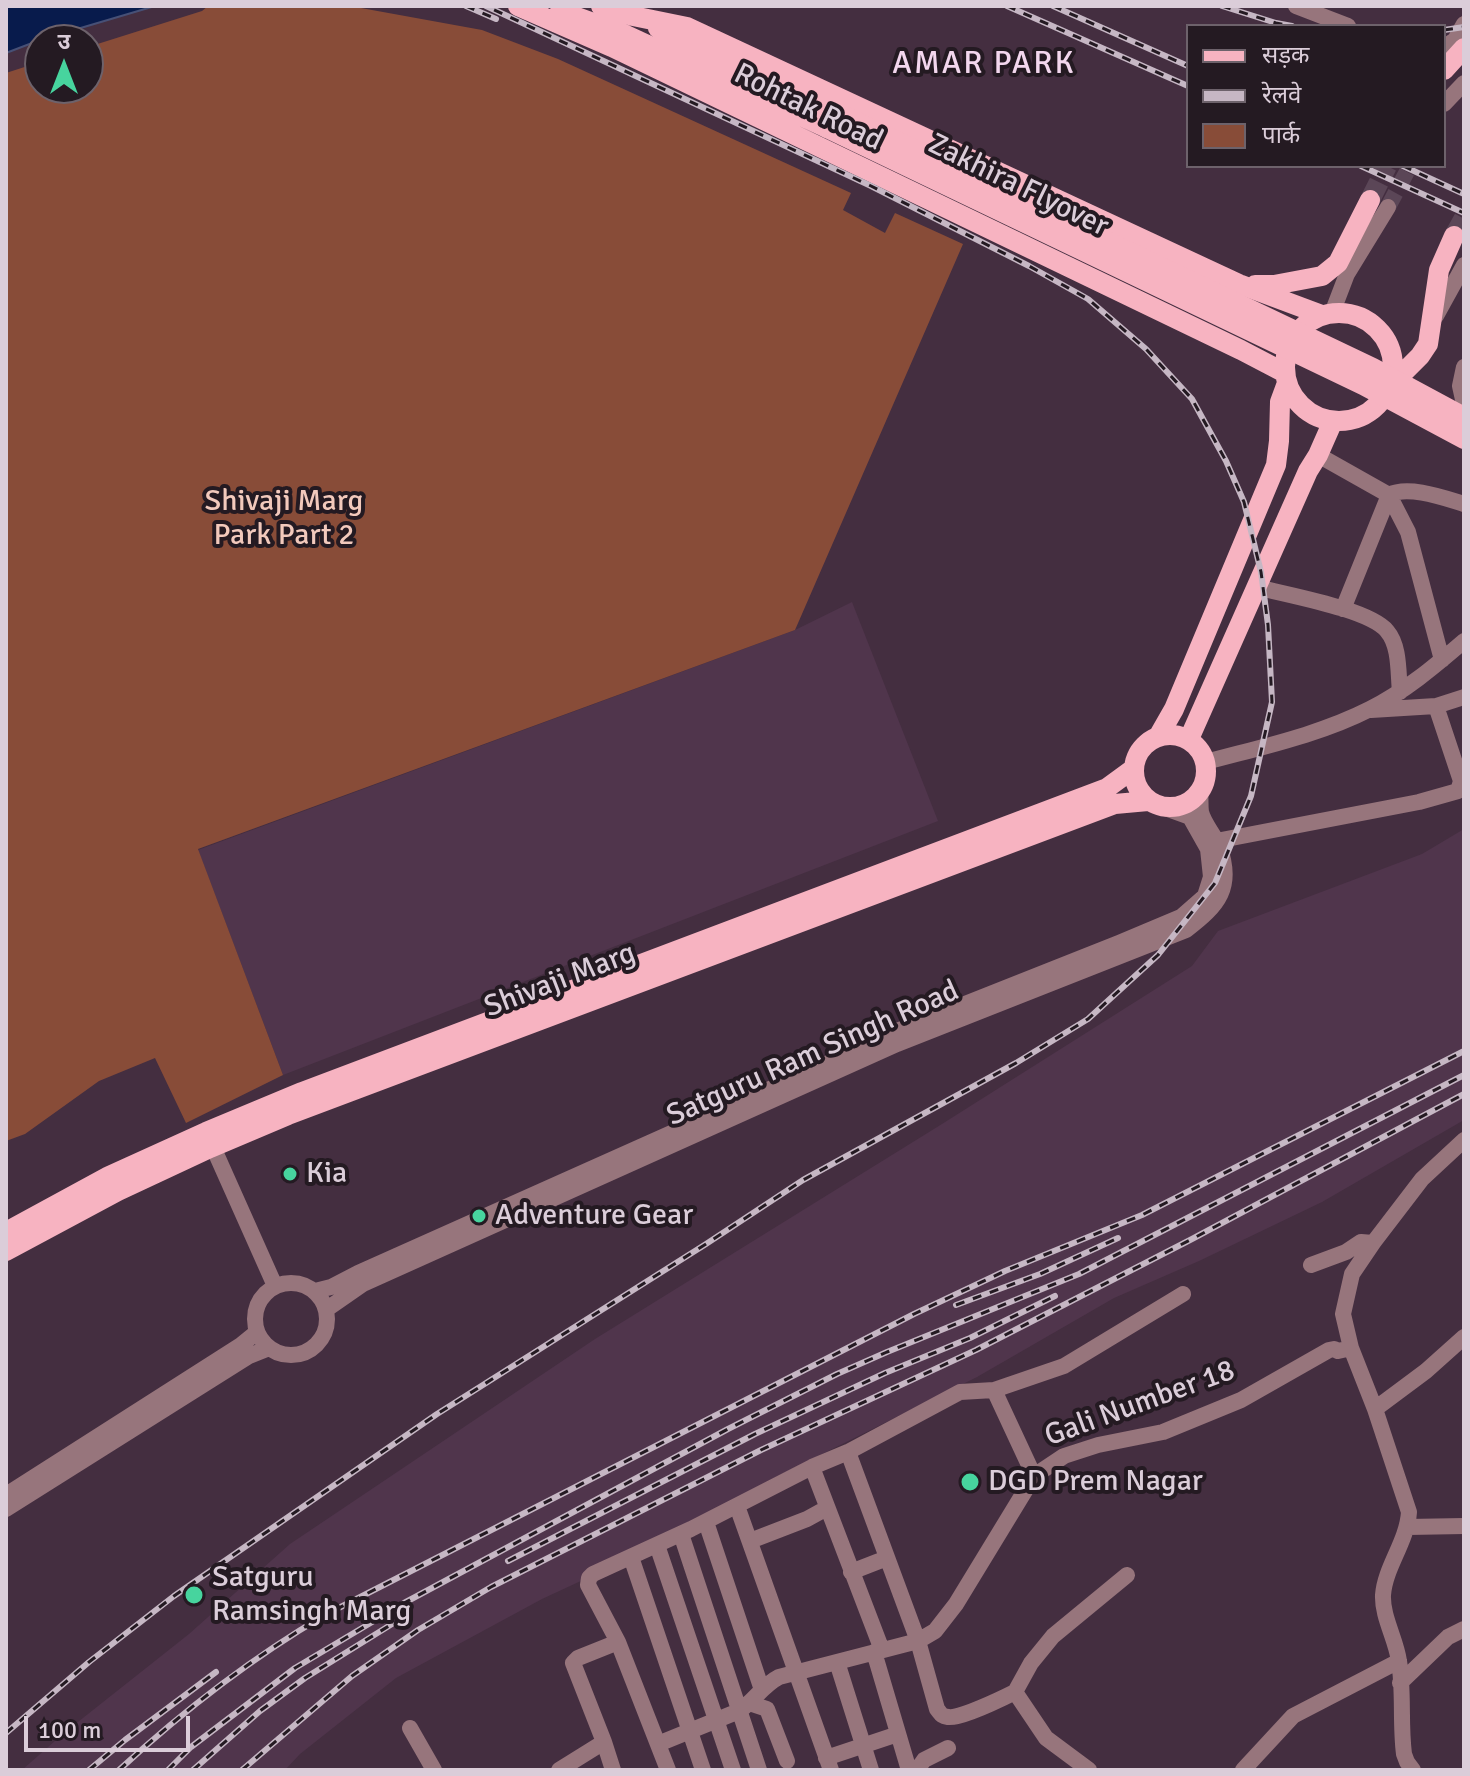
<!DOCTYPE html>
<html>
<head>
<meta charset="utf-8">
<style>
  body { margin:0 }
  #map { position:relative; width:1470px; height:1776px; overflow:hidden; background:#442e40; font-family:Signika,"Noto Sans Devanagari",sans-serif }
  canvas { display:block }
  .frame { position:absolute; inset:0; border:8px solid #dbcdd9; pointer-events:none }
  .legend { position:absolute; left:1186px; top:24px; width:260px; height:144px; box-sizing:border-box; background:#241a22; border:2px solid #6d626b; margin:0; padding:10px 14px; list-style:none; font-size:24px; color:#dbcdd9 }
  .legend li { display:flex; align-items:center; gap:16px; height:40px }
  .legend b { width:40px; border:2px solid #6d626b }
  .north { position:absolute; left:24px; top:24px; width:80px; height:80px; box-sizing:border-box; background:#241a22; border:2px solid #6d626b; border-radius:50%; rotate:0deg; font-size:22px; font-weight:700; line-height:32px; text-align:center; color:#dbcdd9 }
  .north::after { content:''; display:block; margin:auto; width:28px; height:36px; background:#47d49e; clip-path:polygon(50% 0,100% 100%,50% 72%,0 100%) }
  .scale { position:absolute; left:24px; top:1716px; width:166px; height:36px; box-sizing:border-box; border:4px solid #dbcdd9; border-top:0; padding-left:10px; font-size:24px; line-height:28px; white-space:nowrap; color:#dbcdd9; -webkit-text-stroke:6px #241a22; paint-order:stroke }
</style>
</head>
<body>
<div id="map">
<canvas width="1470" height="1776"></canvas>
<div class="frame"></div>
<ul class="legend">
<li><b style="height:10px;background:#f7b3c1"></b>सड़क</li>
<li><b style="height:10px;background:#c6b7c4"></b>रेलवे</li>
<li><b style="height:22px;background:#884c38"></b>पार्क</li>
</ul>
<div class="north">उ</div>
<div class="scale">100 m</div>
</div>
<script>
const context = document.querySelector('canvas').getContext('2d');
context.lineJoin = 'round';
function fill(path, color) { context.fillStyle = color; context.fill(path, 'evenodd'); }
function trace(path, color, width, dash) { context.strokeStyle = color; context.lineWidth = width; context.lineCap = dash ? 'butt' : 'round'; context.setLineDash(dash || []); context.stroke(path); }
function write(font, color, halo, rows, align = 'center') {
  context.font = font + ' Signika,sans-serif'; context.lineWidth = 8; context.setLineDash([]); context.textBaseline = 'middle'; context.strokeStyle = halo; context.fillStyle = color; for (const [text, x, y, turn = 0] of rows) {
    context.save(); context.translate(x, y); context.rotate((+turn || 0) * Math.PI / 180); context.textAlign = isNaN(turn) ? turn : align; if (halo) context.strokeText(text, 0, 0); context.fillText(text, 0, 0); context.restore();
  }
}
fill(new Path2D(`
  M852 602 938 821 283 1075 198 850 795 630Z
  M1464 829V1120L1322 1202 1199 1261 1114 1298 977 1377 776 1477 611 1567 542 1599 396 1678 300 1754 285 1770H22L64 1733 189 1634 290 1544 595 1339 942 1124 1192 966 1218 931 1422 854Z`), '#50354c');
fill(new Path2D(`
  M208 6H350L482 30 558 59 851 193 843 210 885 233 895 213 963 244 795 630 198 849 283 1075 186 1123 155 1058 99 1081 25 1134 6 1141V73L40 62V88H88V47L202 11Z`), '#884c38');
const water = new Path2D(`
  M6 6H155L40 40 6 53Z`);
fill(water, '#081b4c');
trace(water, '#475076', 2);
trace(new Path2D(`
  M1388 207 1410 166`), '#5b4657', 16, [16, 8]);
trace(new Path2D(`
  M1370 200 1387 166
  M1454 236 1464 218`), '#5b4657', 20, [20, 10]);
trace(new Path2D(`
  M1296 6 1348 26
  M1444 47 1455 40 1464 24
  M1444 104 1464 83
  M1337 313 1334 308 1347 274 1388 207
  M1436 316 1464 265
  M1464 367 1460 386 1464 404
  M1318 455 1389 495 1408 532 1442 660
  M1257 587C1286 595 1369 609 1387 631 1400 646 1398 673 1400 692
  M1343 609 1389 495C1408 485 1444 498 1464 504
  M1371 710 1436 706 1464 697
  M1206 762C1261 747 1319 735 1370 709 1404 692 1435 666 1464 641
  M1216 841 1419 802 1458 791 1461 781 1436 706
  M209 1138 275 1286
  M1311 1265 1346 1252 1361 1242 1373 1243
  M255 1319a36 36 0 1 1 72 0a36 36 0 1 1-72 0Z
  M315 1291 331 1287 358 1273 837 1059 892 1033 1119 943 1181 917 1205 896 1211 877 1208 849 1190 817 1165 808
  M327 1309 363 1284 897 1044 1186 930C1219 905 1234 887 1219 846 1214 834 1204 824 1201 812 1200 806 1201 799 1200 793
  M994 1390 1034 1476
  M1375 1409 1426 1371 1464 1337
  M848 1452 918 1641 937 1709C941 1714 941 1716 948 1717 960 1719 1003 1698 1015 1692
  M812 1467 882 1650
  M6 1495 241 1345 257 1332
  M737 1506 831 1770
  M6 1509 249 1356 269 1348
  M706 1522 762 1690
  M1408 1527 1464 1526
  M681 1534 759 1770
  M750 1541 807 1519 827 1508
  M657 1545 733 1770
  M631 1557 703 1770
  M851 1572 887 1558
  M874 1652 908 1767
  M837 1662 871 1770
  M1400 1683 1448 1637 1464 1629
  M749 1703 767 1709 787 1761
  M410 1728 434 1770
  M604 1742 613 1770
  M658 1744 739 1711C754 1701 763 1685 779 1677L918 1641 935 1631 956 1604 1034 1476 1064 1456 1098 1445 1163 1432 1241 1400 1329 1350 1334 1349 1338 1351 1351 1348
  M826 1758 898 1734
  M559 1770 604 1742 573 1663 578 1658 618 1642
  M668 1770 618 1642 588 1585 589 1578 593 1574 691 1529 812 1467 848 1452 960 1392 994 1390 1064 1366 1183 1294
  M917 1770 924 1760 948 1748
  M1089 1770 1046 1738 1015 1692 1031 1663 1053 1636 1127 1575
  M1243 1770 1293 1716 1399 1661
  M1413 1770 1407 1762 1404 1754C1400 1723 1404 1691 1399 1661 1396 1639 1382 1617 1383 1595 1385 1567 1407 1542 1409 1512L1375 1409 1351 1348 1343 1314 1352 1274 1373 1243 1422 1179 1464 1140`), '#97757c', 16);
trace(new Path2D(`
  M518 6 612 47 1241 350 1285 373
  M601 6 633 16 687 27 1239 284 1322 315
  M560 11 626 35 827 128
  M658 28 836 112
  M1444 70 1464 48
  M1255 285H1274L1322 276 1338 263 1370 200
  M1285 367a54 54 0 1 1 108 0a54 54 0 1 1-108 0Z
  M1390 386 1420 356 1428 344 1439 270 1454 236
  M1134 771a36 36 0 1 1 72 0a36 36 0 1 1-72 0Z
  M1158 737 1174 709 1276 465 1279 441 1280 402 1287 383
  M1189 739 1308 471 1318 455 1333 421
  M6 1232 109 1176 206 1132 302 1092 1107 788 1133 769
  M6 1251 118 1191 210 1148 288 1115 1115 804 1148 801`), '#f7b3c1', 20);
const rail = new Path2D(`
  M466 6 496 19
  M1007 6 1188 86
  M1053 6 1188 66
  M1222 6 1276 23 1292 26
  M1444 30 1464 27
  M1361 166 1464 213
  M1403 166 1464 194
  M956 1305 1040 1274 1118 1238
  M508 1561 755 1434 885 1373 970 1338 1055 1296
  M6 1733 89 1662 174 1596 437 1414 706 1244 803 1180 1016 1063 1088 1019 1158 955 1215 883 1251 796 1272 702 1268 625 1261 572 1244 502 1226 461 1192 399 1146 349 1088 299 1029 266 871 186 486 6
  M89 1770 125 1740 216 1672
  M119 1770C183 1711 250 1659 325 1615L914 1314 1005 1271 1142 1215 1464 1051
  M168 1770 191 1747 295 1668 404 1603 564 1517 728 1429 837 1374 887 1352 1079 1274 1464 1075
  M193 1770 260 1711 305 1678 392 1624
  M242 1770 352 1676 418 1630 491 1587 761 1450 976 1350 1192 1239 1464 1094`);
trace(rail, '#c6b7c4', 6);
trace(rail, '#241a22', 3, [9]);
trace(new Path2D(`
  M836 112 1373 368 1464 417
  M827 128 1363 385 1464 439`), '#f7b3c1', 20);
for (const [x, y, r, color] of [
  [290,1174,8,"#47d49e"],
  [479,1216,8,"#47d49e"],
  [970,1482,10,"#47d49e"],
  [194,1595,10,"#47d49e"]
]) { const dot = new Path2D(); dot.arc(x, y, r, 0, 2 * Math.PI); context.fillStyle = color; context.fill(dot); trace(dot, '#241a22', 3); }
write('30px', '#dbcdd9', '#241a22', [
  ["Rohtak Road",808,108,26],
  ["Zakhira Flyover",1018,186,26],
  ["Shivaji Marg",560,981,-21],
  ["Satguru Ram Singh Road",813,1054,-24],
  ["Gali Number 18",1140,1404,-20]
]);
write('30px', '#f2c9bc', '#241a22', [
  ["Shivaji Marg",284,502],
  ["Park Part 2",284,536]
]);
write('30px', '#dbcdd9', '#241a22', [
  ["Kia",306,1174],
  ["Adventure Gear",495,1216],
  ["DGD Prem Nagar",988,1482],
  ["Satguru",212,1578],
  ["Ramsingh Marg",212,1612]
], 'left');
context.letterSpacing = '2px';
write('32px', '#f3d7ee', '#241a22', [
  ["AMAR PARK",984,65]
]);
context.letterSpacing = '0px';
</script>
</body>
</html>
